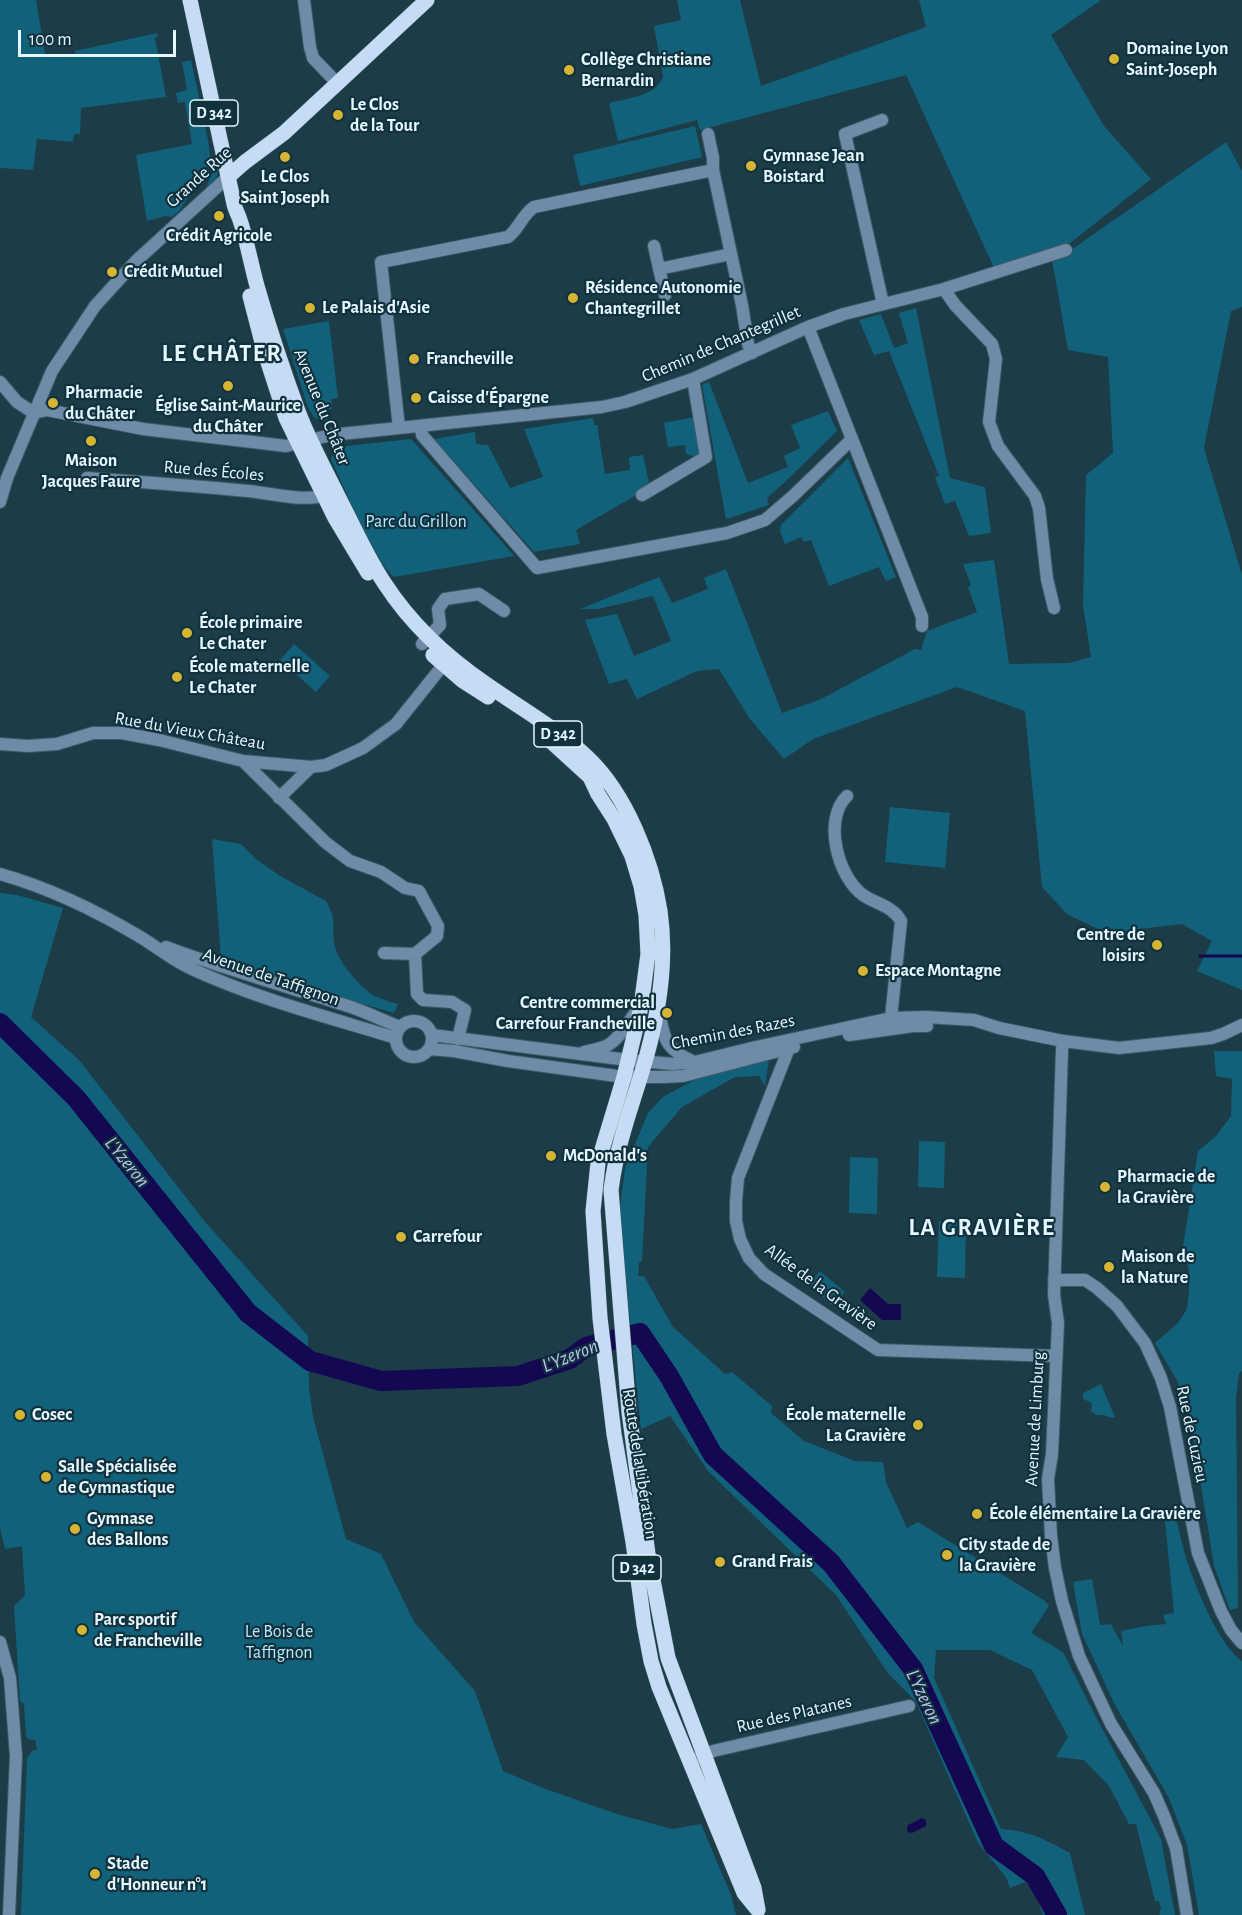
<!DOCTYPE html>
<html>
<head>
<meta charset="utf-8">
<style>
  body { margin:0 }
  #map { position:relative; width:1242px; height:1915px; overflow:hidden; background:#1c3c48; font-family:"Alegreya Sans",sans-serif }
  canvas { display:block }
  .scale { position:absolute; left:18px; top:30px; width:158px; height:27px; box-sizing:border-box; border:3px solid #e5f7ff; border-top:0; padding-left:8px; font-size:18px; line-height:21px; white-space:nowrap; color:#e5f7ff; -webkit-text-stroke:4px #11313d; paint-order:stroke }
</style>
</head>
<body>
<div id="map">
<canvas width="1242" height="1915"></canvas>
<div class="scale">100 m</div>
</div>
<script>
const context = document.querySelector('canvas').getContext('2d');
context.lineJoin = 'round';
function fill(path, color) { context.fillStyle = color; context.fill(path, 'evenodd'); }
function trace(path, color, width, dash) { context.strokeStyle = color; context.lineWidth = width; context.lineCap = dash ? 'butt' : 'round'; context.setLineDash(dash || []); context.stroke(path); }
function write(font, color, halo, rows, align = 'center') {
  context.font = font + ' "Alegreya Sans",sans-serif'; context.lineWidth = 4.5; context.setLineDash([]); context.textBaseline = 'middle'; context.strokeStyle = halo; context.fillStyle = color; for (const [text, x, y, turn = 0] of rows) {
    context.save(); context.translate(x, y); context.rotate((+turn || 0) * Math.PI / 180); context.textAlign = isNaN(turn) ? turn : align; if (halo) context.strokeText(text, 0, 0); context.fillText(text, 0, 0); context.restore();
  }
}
fill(new Path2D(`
  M0 0H36L45 54C56 60 63 56 75 54V51L157 33 158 36 155 38 166 97 81 108 80 134H74L73 142 37 139 33 170 0 168Z
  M677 0H740L761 86 926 27 919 0H1101L1051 35 1104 126 1151 179 1064 248 995 270 906 75 700 130 697 120 618 141 609 103C628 98 655 97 663 77L654 26 681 20Z
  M191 60 208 140 210 156 207 166 204 175 179 211 172 217 165 216 147 221 136 155 192 144 185 102 178 103 176 93 187 90 182 62Z
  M695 126 702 157 580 186 573 155Z
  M1226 142 1242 171V307L1231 311 1204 448 1242 575V990L1197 971 1212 941 1182 924 1106 933 1067 914 1042 887 1025 711 957 687 813 739 784 759 750 719 719 669 697 671 637 699 627 679 609 684 585 620 617 614 634 656 671 641 653 596 598 609H580L659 577 672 603 708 589 704 578 726 569 782 713 819 700 915 649 921 650 927 631 977 612 968 587 971 585 963 564 994 560 1009 664 1069 663 1091 657 1083 605 1086 475 1113 453 1108 357 1068 350 1052 260 1068 252Z
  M216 163C221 175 214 184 206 193V188Z
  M916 308 950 478 985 487 991 533 969 536 955 501 945 504 935 477 939 476 889 351 874 355 859 320 881 314 894 348 908 343 899 313Z
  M329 321 338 398 331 399 332 409H327L328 424 314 417 308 407 283 329Z
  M709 382 748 483 788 467 784 456 800 448 791 425 828 411 837 431 785 482 767 498 769 505 726 519 702 385Z
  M593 418 594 425H597L605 474 630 470 629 457 643 455 650 487 576 530 580 544 534 552 434 439 475 432 476 444 488 445 510 488 543 477 524 429Z
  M689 418H693L697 422 702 452 699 458 686 454 685 445 668 447 664 423Z
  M411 439 502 542 514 556 394 577C376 564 343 484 331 460L332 456 338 447Z
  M848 458 896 577 886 581 879 567 829 586 811 540 804 542 801 537 785 544 780 532 781 525Z
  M294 644 330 676 316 692 280 660Z
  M890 807 950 813 945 868 885 862Z
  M212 839 241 844 256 859 280 876 326 901C337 919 332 924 334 942 335 958 358 985 371 994 379 999 389 1001 398 1004L394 1013 264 975 221 959Z
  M0 893 17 895 63 908 31 1017 79 1060 206 1223 308 1336 309 1388 313 1417 346 1539 381 1554 414 1622 475 1691 503 1771 543 1788 617 1814 672 1829 701 1824 731 1895 736 1915H21L27 1758 32 1751 37 1750 35 1740 28 1739 26 1736 24 1704 20 1701 14 1606 25 1595 22 1546 5 1549 0 1528Z
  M1214 1051H1242V1371L1239 1374 1236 1398 1238 1608 1230 1610 1214 1566 1192 1430 1177 1380 1155 1343 1178 1323 1187 1309 1189 1291V1270L1183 1247 1198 1151 1216 1136 1231 1116 1232 1079 1216 1076Z
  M769 1059 765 1086 759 1076 735 1077 682 1107 648 1147 642 1261 639 1262 638 1276H644L673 1327 725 1374 732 1372 772 1406 771 1413 804 1441 855 1461 883 1462 886 1482 907 1528 918 1522 1045 1601 1049 1606 1031 1633 1063 1652 1096 1717 1161 1839 1175 1915H1160L1159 1912 1161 1909 1159 1901H1155L1136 1824H1129L1109 1786 1084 1760 1056 1757 1068 1737 1032 1670 990 1650H936L934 1678 1001 1829C1030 1831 1044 1839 1070 1853L1085 1915H1043L1030 1880 1010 1888 1006 1877 978 1843 916 1702 887 1672 836 1595 708 1471 670 1416 641 1429 619 1215 625 1168 648 1113 663 1097 694 1080Z
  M919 1141 945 1142 944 1188 918 1187Z
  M850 1157 878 1158 877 1214 849 1213Z
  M939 1221 966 1222 965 1278 937 1277Z
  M820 1271 845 1292 833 1306 808 1284Z
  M1101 1384 1115 1417 1112 1418 1103 1415H1096L1091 1411 1092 1403 1083 1399V1393Z
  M1174 1510C1178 1525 1181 1540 1185 1555 1193 1582 1219 1646 1242 1661V1915H1199L1187 1845 1169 1798 1114 1703 1082 1634 1073 1582 1092 1579 1100 1625 1111 1624 1123 1646 1121 1631 1145 1626 1166 1624 1163 1615 1174 1613 1164 1511Z`), '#12617a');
fill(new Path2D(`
  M870 1288 888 1304H901V1320H882L860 1300Z
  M922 1818 926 1820V1826L912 1833 908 1832 907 1828 908 1825Z`), '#130851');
trace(new Path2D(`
  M1200 956H1242`), '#130851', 3);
trace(new Path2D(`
  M0 1023 76 1098 248 1313 310 1361 381 1381 518 1376 570 1359 586 1347 640 1333 669 1376 713 1455 831 1563 913 1669 994 1846 1035 1876 1057 1915`), '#130851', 20);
const minor = new Path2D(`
  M304 0 310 47 313 58 337 83
  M882 120 845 134 883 304
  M708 134 713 158V170L742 305 748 344 752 353
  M654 246 665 295
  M659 269 731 254
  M944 289 955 305 992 344 996 359 989 422 998 446 1035 496 1039 508 1047 579 1054 608
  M0 382 17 402 34 413 47 410 143 429 286 446 331 435 602 407 625 402 693 379 808 327 844 314 944 289 1066 250
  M421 426 422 435 537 568 727 533 765 520 793 496 852 439 808 327
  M399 428 381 262 508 237C519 229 522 215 534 207L713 170
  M852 439 922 617V626
  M87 478C141 482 195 486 248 491 271 493 309 504 330 493
  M642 495 706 457 693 379
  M422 644 440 625 438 609 445 599 479 594 504 611
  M0 744 28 746 57 744 93 733H122L159 740 243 761 311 767 326 765 363 748 396 724 448 659
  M243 761 325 842 350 861 381 872 405 888 419 891 438 926 437 936 415 954 417 994 423 1000 452 1002 465 1010 458 1039
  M847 796C823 819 837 876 863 895 876 904 893 906 901 921L891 1018
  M279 798 311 767
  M384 953 415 954
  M789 1048 738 1178 736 1201V1221L740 1239 749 1258 764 1274 878 1350 1056 1356
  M1054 1280H1085L1097 1288 1117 1306 1145 1343 1161 1378 1170 1407 1198 1553 1221 1611 1231 1630 1242 1643
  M0 1642 10 1678 16 1756 9 1915
  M697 1758 713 1751 909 1706`);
const tertiary = new Path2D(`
  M0 502 7 478 52 371 95 306 136 261 228 177
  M0 874C50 888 97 911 142 938 158 948 174 961 192 969 257 999 328 1017 396 1038
  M166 947C225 969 285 986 345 1005 364 1011 382 1020 400 1027
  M658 1008C665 1039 663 1048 694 1062
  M396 1039a18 18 0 1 1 36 0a18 18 0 1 1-36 0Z
  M432 1035 628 1060 673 1064 695 1062 756 1047 891 1018 926 1017 974 1020 999 1028 1063 1041 1119 1048 1211 1038 1223 1034 1242 1025
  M849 1035 913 1026H927
  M1063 1041 1062 1050 1054 1295 1058 1323 1052 1454 1048 1479 1051 1536 1055 1568 1062 1601 1079 1656 1111 1724 1154 1793 1164 1816 1176 1848 1187 1915
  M429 1049 454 1051 508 1061 624 1077H662L683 1076 794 1047
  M584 1052C591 1050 601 1049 608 1045 621 1038 630 1018 640 1007`);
const primary = new Path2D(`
  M190 0 234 204C235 209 238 214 240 220 247 241 251 264 257 286 269 328 283 370 298 411 310 443 327 473 342 504 356 531 368 559 385 584 411 624 448 658 486 684 520 708 558 729 588 758 626 794 652 860 660 911 668 965 657 1024 641 1075 629 1113 616 1150 611 1190L629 1412 648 1554 668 1658 754 1888 758 1910
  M228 177 245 162 284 133 427 0
  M250 296 264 350 286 418 335 518 368 573
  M433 655 463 681 488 697
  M545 736 590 777 598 794 614 819 632 856 641 886 646 915 648 954 641 1007 624 1077 598 1163 593 1211 600 1318 614 1434 633 1542 644 1624 651 1661 659 1687 744 1893 757 1909`);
trace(minor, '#3c5a65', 14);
trace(tertiary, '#3c5a65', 14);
trace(primary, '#3c5a65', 16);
trace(minor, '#708ba8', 12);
trace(tertiary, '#708ba8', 12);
trace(primary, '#c6dcf4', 15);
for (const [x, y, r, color] of [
  [1114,59,6,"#d6b534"],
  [569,70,6,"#d6b534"],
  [338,115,6,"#d6b534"],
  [285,157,6,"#d6b534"],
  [751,166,6,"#d6b534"],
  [219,216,6,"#d6b534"],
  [112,272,6,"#d6b534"],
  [573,298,6,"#d6b534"],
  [310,308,6,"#d6b534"],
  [414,359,6,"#d6b534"],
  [228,386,6,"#d6b534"],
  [416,398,6,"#d6b534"],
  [53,403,6,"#d6b534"],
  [91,441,6,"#d6b534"],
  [187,633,6,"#d6b534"],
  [177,677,6,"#d6b534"],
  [1157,945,6,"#d6b534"],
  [863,971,6,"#d6b534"],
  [667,1013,6,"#d6b534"],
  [551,1156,6,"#d6b534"],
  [1105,1187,6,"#d6b534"],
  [401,1237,6,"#d6b534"],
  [1109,1267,6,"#d6b534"],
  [20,1415,6,"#d6b534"],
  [918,1425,6,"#d6b534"],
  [46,1477,6,"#d6b534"],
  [977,1514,6,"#d6b534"],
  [75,1529,6,"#d6b534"],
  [947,1555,6,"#d6b534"],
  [720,1562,6,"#d6b534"],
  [82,1630,6,"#d6b534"],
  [95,1874,6,"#d6b534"]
]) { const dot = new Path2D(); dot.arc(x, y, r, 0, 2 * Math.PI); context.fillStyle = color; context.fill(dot); trace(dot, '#11313d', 2); }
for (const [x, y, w] of [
  [214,113,48],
  [558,734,48],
  [637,1568,48]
]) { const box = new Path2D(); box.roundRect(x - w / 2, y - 13, w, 26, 4.5); context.fillStyle = '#11313d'; context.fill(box); trace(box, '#e5f7ff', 1.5); }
write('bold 16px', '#e5f7ff', null, [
  ["D 342",214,113],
  ["D 342",558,734],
  ["D 342",637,1568]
]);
write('bold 18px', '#e5f7ff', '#11313d', [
  ["Domaine Lyon",1126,49],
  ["Saint-Joseph",1126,70],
  ["Collège Christiane",581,60],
  ["Bernardin",581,81],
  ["Le Clos",350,105],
  ["de la Tour",350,126],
  ["Gymnase Jean",763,156],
  ["Boistard",763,177],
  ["Le Clos",285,177,"center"],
  ["Saint Joseph",285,198,"center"],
  ["Crédit Agricole",219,236,"center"],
  ["Crédit Mutuel",124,272],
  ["Résidence Autonomie",585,288],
  ["Chantegrillet",585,309],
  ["Le Palais d'Asie",322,308],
  ["Francheville",426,359],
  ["Pharmacie",65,393],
  ["du Châter",65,414],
  ["Caisse d'Épargne",428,398],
  ["Église Saint-Maurice",228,406,"center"],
  ["du Châter",228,427,"center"],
  ["Maison",91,461,"center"],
  ["Jacques Faure",91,482,"center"],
  ["École primaire",199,623],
  ["Le Chater",199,644],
  ["École maternelle",189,667],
  ["Le Chater",189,688],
  ["Centre de",1145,935,"right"],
  ["loisirs",1145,956,"right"],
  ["Espace Montagne",875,971],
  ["Centre commercial",655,1003,"right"],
  ["Carrefour Francheville",655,1024,"right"],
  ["McDonald's",563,1156],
  ["Pharmacie de",1117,1177],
  ["la Gravière",1117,1198],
  ["Carrefour",413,1237],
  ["Maison de",1121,1257],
  ["la Nature",1121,1278],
  ["Cosec",32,1415],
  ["École maternelle",906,1415,"right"],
  ["La Gravière",906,1436,"right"],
  ["Salle Spécialisée",58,1467],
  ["de Gymnastique",58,1488],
  ["École élémentaire La Gravière",989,1514],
  ["Gymnase",87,1519],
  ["des Ballons",87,1540],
  ["City stade de",959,1545],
  ["la Gravière",959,1566],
  ["Grand Frais",732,1562],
  ["Parc sportif",94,1620],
  ["de Francheville",94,1641],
  ["Stade",107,1864],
  ["d'Honneur n°1",107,1885]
], 'left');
write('18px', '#e5f7ff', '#11313d', [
  ["Grande Rue",199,177,-42],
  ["Chemin de Chantegrillet",721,344,-23],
  ["Avenue du Châter",322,407,68],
  ["Rue des Écoles",214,471,5],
  ["Rue du Vieux Château",190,731,10],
  ["Avenue de Taffignon",271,977,19],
  ["Chemin des Razes",733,1032,-11],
  ["Allée de la Gravière",821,1287,36],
  ["Avenue de Limburg",1035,1419,-87],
  ["Rue de Cuzieu",1192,1434,78],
  ["Route de la Libération",640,1464,81],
  ["Rue des Platanes",794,1714,-13]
]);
write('18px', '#b6e9fe', '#11313d', [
  ["Parc du Grillon",416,522],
  ["Le Bois de",279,1632],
  ["Taffignon",279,1653]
]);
write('italic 20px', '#bbc3ed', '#11313d', [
  ["L'Yzeron",127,1162,51],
  ["L'Yzeron",570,1356,-22],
  ["L'Yzeron",924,1697,64]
]);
context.letterSpacing = '1.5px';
write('bold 24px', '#e5f7ff', '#11313d', [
  ["LE CHÂTER",222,354],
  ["LA GRAVIÈRE",982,1228]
]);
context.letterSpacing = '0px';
</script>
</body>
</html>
